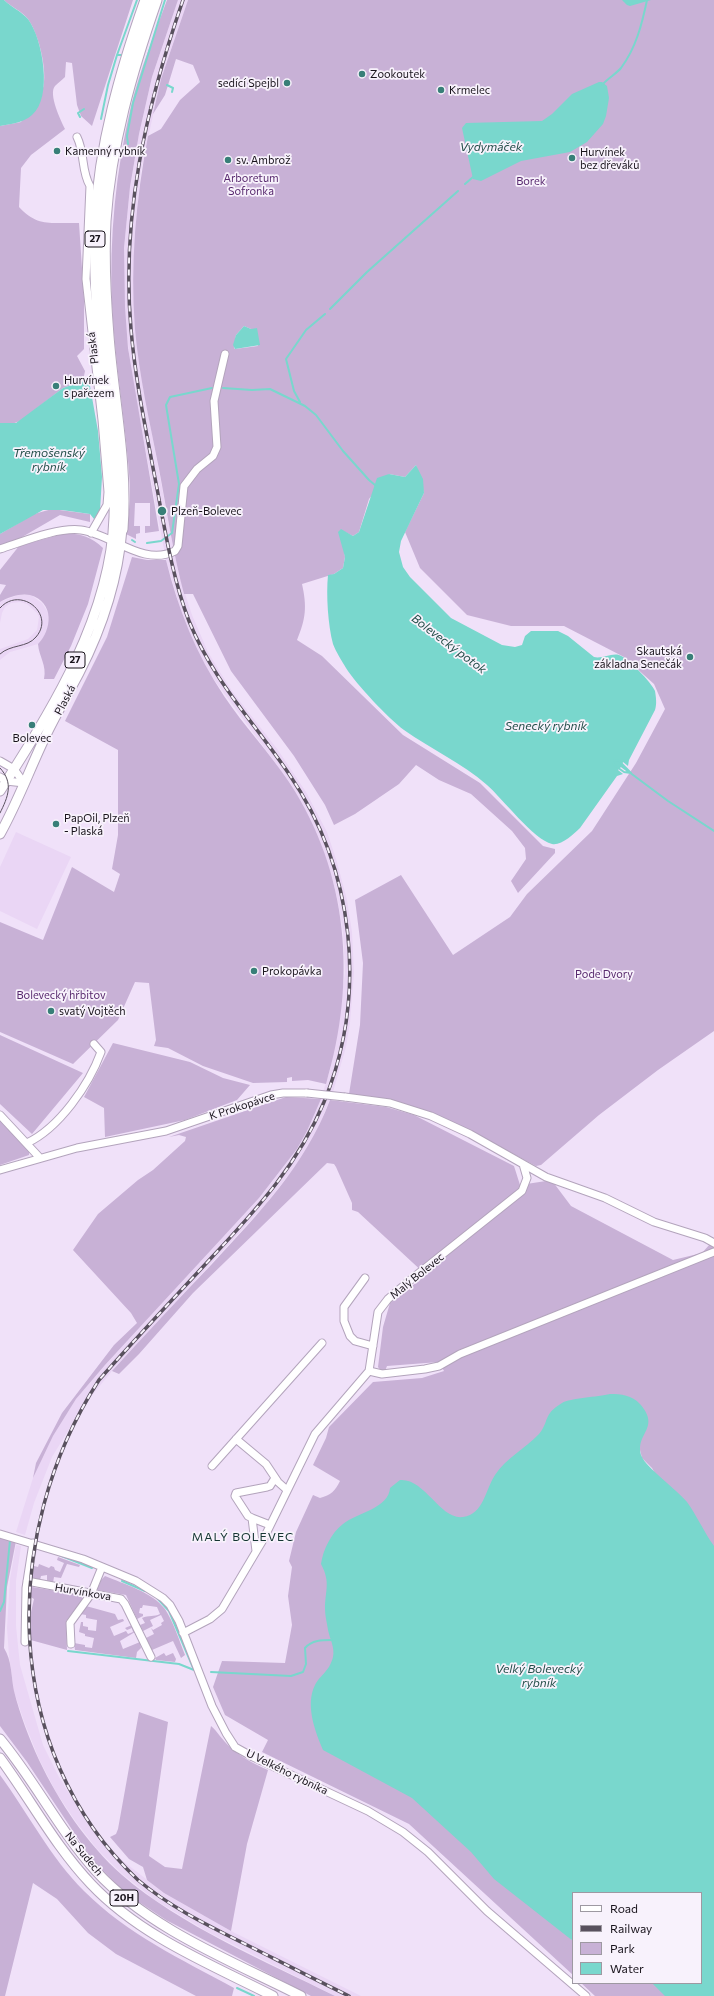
<!DOCTYPE html>
<html>
<head>
<meta charset="utf-8">
<style>
  body { margin:0 }
  #map { position:relative; width:714px; height:1996px; overflow:hidden; background:#f0e1f9; font-family:Commissioner,sans-serif }
  canvas { display:block }
  .legend { position:absolute; left:572px; top:1892px; width:130px; height:92px; box-sizing:border-box; background:#f8f2fc; border:1px solid #9e99a2; margin:0; padding:5px 7px; list-style:none; font-size:12px; color:#18131b }
  .legend li { display:flex; align-items:center; gap:8px; height:20px }
  .legend b { width:20px; border:1px solid #9e99a2 }
</style>
</head>
<body>
<div id="map">
<canvas width="714" height="1996"></canvas>
<ul class="legend">
<li><b style="height:5px;background:#fff"></b>Road</li>
<li><b style="height:5px;background:#59515e"></b>Railway</li>
<li><b style="height:11px;background:#c8b1d6"></b>Park</li>
<li><b style="height:11px;background:#79d7cd"></b>Water</li>
</ul>
</div>
<script>
const context = document.querySelector('canvas').getContext('2d');
context.lineJoin = 'round';
function fill(path, color) { context.fillStyle = color; context.fill(path, 'evenodd'); }
function trace(path, color, width, dash) { context.strokeStyle = color; context.lineWidth = width; context.lineCap = dash ? 'butt' : 'round'; context.setLineDash(dash || []); context.stroke(path); }
function write(font, color, halo, rows, align = 'center') {
  context.font = font + ' Commissioner,sans-serif'; context.lineWidth = 3.5; context.setLineDash([]); context.textBaseline = 'middle'; context.strokeStyle = halo; context.fillStyle = color; for (const [text, x, y, turn = 0] of rows) {
    context.save(); context.translate(x, y); context.rotate((+turn || 0) * Math.PI / 180); context.textAlign = isNaN(turn) ? turn : align; if (halo) context.strokeText(text, 0, 0); context.fillText(text, 0, 0); context.restore();
  }
}
fill(new Path2D(`
  M178 0H188L161 79 141 170 136 220 137 347 141 375 172 541 179 575 192 615 208 652 220 672 232 691 278 750 306 792 327 832 337 862 347 900 352 932 354 973 350 1023 346 1047 333 1092 315 1136 305 1154 266 1204 112 1371 84 1405 52 1457 34 1503 25 1535 16 1532 33 1478 53 1436 76 1399 105 1365 259 1198 297 1149 307 1131 324 1089 331 1066 345 973 343 933 338 902 333 881 318 836 290 783 212 677 200 656 183 618 166 560 132 378 126 328 124 288V248L130 187 139 134 152 77Z
  M18 595H31L42 603 49 614V627L45 636 38 644 10 652 0 660V649L28 639 37 630 39 617 37 613 27 604 20 602 11 603 5 607 2 613 0 623V602Z
  M16 832 71 857 37 929 0 911V867Z
  M16 1545 21 1546 16 1581V1626L20 1665 43 1745 59 1777 81 1813 101 1838 123 1861 164 1893 235 1933 361 1996H335L208 1932 155 1900 122 1874 97 1849 76 1822 56 1792 39 1759 25 1724 14 1692 9 1656 7 1628 10 1579Z`), '#ead6f5');
fill(new Path2D(`
  M4 0H133L92 126 81 116 77 105 72 63 66 62 65 77C62 80 58 83 55 86 48 94 61 121 65 129L31 155 21 168 19 207C38 228 53 222 79 223L84 299V349L77 356 85 371 83 381 63 388 23 419C15 424 9 425 0 423V126L21 122C27 113 36 104 41 94 50 77 39 34 28 19 22 11 11 7 4 0Z
  M167 0H178L152 77 139 134 130 187 124 248 125 307 128 348 159 531 145 533V526H150V503H135L134 526H140V533L136 534V539L126 534 130 501V485C126 424 115 365 112 304 109 238 116 170 131 106 140 70 154 35 167 0Z
  M188 0H714V1031L658 1070 599 1115 541 1165 536 1166 474 1133 391 1100 349 1094 360 1025 363 963 355 900 401 875 453 955 510 917 527 894 592 831 636 763 665 709 654 684 624 657 564 626H511L467 615 420 568 405 532 424 493 416 465 405 477 389 474 369 499 359 532 353 536 341 530 345 557 343 568 334 574 302 584C307 607 306 618 297 640L322 656 403 735 480 783 543 846 555 849V853L518 893 511 881 526 859 525 848 512 831 471 794 439 780 416 765 399 784 355 814 334 825 325 805 294 756 231 671 193 594H184C173 553 167 511 159 469 150 423 139 376 135 329 130 264 136 199 148 136L161 129 180 100 200 82 193 65 176 59 165 95 153 114 161 79ZM244 326 251 329 258 346 235 349 234 348 236 335Z
  M52 509 90 514V522L60 515 17 540 0 545V534L34 514Z
  M66 533C81 534 92 537 103 548L88 604 71 646 54 679H44C47 665 39 657 38 644 52 630 55 602 30 595 20 593 9 597 0 602V595L6 585 0 584V570L19 546Z
  M132 557 147 560H166C178 609 196 654 224 696 244 726 269 752 289 782 349 873 357 981 326 1084L308 1080 292 1081V1077L287 1078V1082L253 1083 203 1066 168 1048 154 1046 156 1040 149 983 135 982 118 1020 73 1064 0 1032V922L43 940 72 867 114 892 120 874 112 869 118 835V750L65 721 107 637Z
  M0 1035 83 1073 32 1134 0 1104Z
  M113 1043 190 1062 223 1078 250 1085 237 1100 185 1120 105 1137 104 1108 84 1097Z
  M286 1097 321 1099 307 1131 297 1149 259 1198 105 1365 76 1399 53 1436 33 1478 36 1463 62 1413 114 1345 137 1323 131 1313 73 1250 98 1214 138 1180 153 1170 185 1141 186 1137 179 1135 169 1137Z
  M330 1100 386 1107 414 1115 514 1166 520 1185 546 1181 553 1182 571 1206 673 1260 702 1253 710 1244 714 1245V1578L652 1468 642 1458 640 1450 573 1893 570 1938 573 1941V1975L409 1824 262 1752 268 1740 225 1715 213 1687 222 1661 285 1663 292 1625 288 1596 292 1567 289 1561 296 1532 313 1495 320 1498C331 1495 335 1491 340 1481L313 1465 326 1438 329 1427 373 1382 422 1378 444 1371 439 1362 387 1366 385 1371H381L378 1367 383 1327 390 1303 426 1275 358 1212 352 1210V1203L336 1167 334 1164 327 1163 193 1293 139 1354 119 1374 112 1371C145 1335 178 1299 212 1264 259 1213 305 1166 330 1100Z
  M0 1118 29 1150V1155L0 1165Z
  M0 1537 16 1541 7 1587 4 1648C12 1661 11 1676 14 1691 20 1715 29 1738 39 1760 59 1802 87 1844 122 1875 181 1926 265 1961 335 1996H311L166 1920 124 1892 91 1858 27 1762 0 1726Z
  M58 1557 80 1565 79 1567 67 1564 61 1578 54 1577 53 1583 47 1582V1575L41 1576 40 1580 32 1579 34 1566 38 1567 39 1564 49 1568 51 1566 54 1567 55 1570 60 1572 64 1563 57 1560Z
  M105 1576C124 1584 152 1592 165 1609 174 1623 179 1640 185 1655L181 1658 173 1641 152 1650 146 1638 154 1634 151 1628 153 1630 162 1625 161 1623 164 1621 161 1615 150 1620 153 1626 143 1631 140 1625 145 1623 142 1618C149 1615 154 1617 160 1614L157 1607 143 1605 142 1608H140L139 1613 143 1614V1616L137 1619 126 1595 97 1590 101 1580Z
  M32 1587 80 1595 83 1599 66 1621 67 1650 27 1639 26 1634 34 1599 29 1596V1590Z
  M86 1606 115 1614 118 1620 123 1619 124 1621 110 1627 114 1636 126 1631 128 1634 133 1632 132 1628 127 1630 125 1628 132 1625 135 1632 120 1641 123 1649 140 1642 141 1648 137 1652 136 1658 75 1650 74 1643 85 1645V1647L92 1648 94 1638 85 1636V1634L79 1632 81 1622H83V1626L88 1627V1630L96 1631 97 1620 86 1618V1615L80 1614Z
  M164 1653 166 1656 173 1653 176 1659 175 1662 156 1660 155 1658Z
  M139 1712 168 1722 149 1856 165 1867 182 1869 211 1726C218 1732 222 1740 230 1747 241 1757 254 1764 268 1770L247 1844 231 1931 164 1893 147 1880 143 1867 129 1859 110 1837 116 1834 118 1829Z
  M0 1775C28 1813 50 1857 84 1891 127 1934 181 1959 234 1988L232 1996H196L116 1954 88 1933 57 1899 33 1883 5 1996H0Z
  M581 1983H701L714 1996H595Z`), '#c8b1d6');
fill(new Path2D(`
  M0 0H4C11 7 21 11 28 19 43 39 53 98 32 115 23 123 11 124 0 126Z
  M622 0H651L630 6 627 5Z
  M599 82H602L607 86 609 98 606 116 603 124 587 142 570 152 521 161 481 181 473 179 462 128 466 123 542 121 552 114 572 94Z
  M244 326 251 329 257 328 260 345 235 349 233 345 236 335Z
  M83 381 87 382 90 386 98 431 102 477 100 511 94 519 90 514 62 510H43L0 534V423H16L63 388Z
  M416 465 423 479 424 493 401 541 399 552 403 567 410 577 451 618 502 645 515 647 522 645 525 636 531 631H558L568 636 594 657C602 659 611 653 619 655 627 657 652 683 655 691 656 697 657 704 655 710L629 760 628 766 623 762 622 766 618 770 623 774 617 776 580 828C574 834 561 846 552 844 534 840 502 798 487 785 462 763 431 749 404 730 389 719 356 684 346 668 342 661 336 652 333 644 328 625 326 595 328 575L334 574 343 568 345 557 338 532 341 529 353 536 359 532 377 478 389 474 405 477Z
  M610 1394C621 1394 632 1395 640 1404 662 1429 633 1434 642 1457 645 1466 678 1491 687 1502 697 1516 704 1532 714 1546V1996H665L652 1983H701V1893H573V1941L494 1879 471 1852 412 1798 323 1750C315 1731 305 1705 315 1685 321 1674 329 1672 333 1657 335 1647 330 1640 328 1630 327 1623 325 1616 325 1609 325 1590 331 1583 321 1564 323 1550 331 1533 343 1524 357 1513 389 1508 390 1488L400 1480C425 1478 440 1520 463 1517 484 1514 485 1490 495 1475 506 1458 525 1449 539 1434 550 1421 542 1415 562 1403 570 1398 598 1397 610 1394Z`), '#79d7cd');
trace(new Path2D(`
  M121 55H117L137 0
  M167 85 173 88 172 92
  M602 85C608 78 616 74 621 68 636 48 642 24 647 0
  M80 117 78 113 84 109
  M101 119 108 85 117 55
  M128 144 127 136 133 103 165 0
  M465 184 473 177
  M330 309 367 272 458 191
  M223 388 252 390 270 389 305 406 316 415 343 451 369 480 375 485
  M300 402 294 391 286 359 306 330 325 314
  M132 540 135 542
  M147 543 161 541 172 533 179 484 166 405 170 397 212 388
  M618 760 631 773 624 772 614 765 613 761Z
  M621 766 668 801 714 831
  M59 1555 92 1568
  M122 1581 145 1591
  M157 1598 169 1611 194 1670
  M0 1611 4 1602 10 1540
  M68 1651 179 1664 194 1670
  M211 1672 291 1676 303 1672 306 1664 305 1648C312 1640 322 1640 332 1640
  M237 1988 254 1996`), '#79d7cd', 2);
const minor = new Path2D(`
  M77 137C85 153 81 171 90 186L86 279 102 420 108 492 107 505 91 533
  M0 549C22 542 58 527 81 530 112 534 143 567 175 551L178 546 184 486 197 469 213 456 217 447 214 401 225 354
  M0 761 14 769 24 783
  M0 777 6 781 24 783
  M345 1097 390 1103 431 1116 470 1134 546 1177 605 1198 654 1222 705 1238 714 1243
  M0 1115 40 1158
  M27 1143C59 1128 89 1085 101 1052L94 1044
  M0 1170 77 1148 166 1131 271 1095 283 1093H307
  M365 1278 344 1307V1321L350 1336 355 1341 373 1346
  M369 1371 382 1374 425 1369 439 1366 460 1354 714 1252
  M236 1439 266 1464 278 1482 287 1490
  M212 1466 322 1343
  M252 1518 270 1525
  M0 1534 83 1559 136 1581 163 1598 170 1605 179 1621 212 1706 226 1733 235 1747 253 1757 368 1811 403 1832 428 1852 487 1911 586 1996
  M256 1551 252 1518 248 1516 235 1496 236 1493 267 1487 270 1486 275 1478
  M27 1581 121 1599 125 1604 151 1657
  M183 1633 210 1619 222 1609 263 1540 315 1434 369 1371 378 1312 388 1299 414 1277 522 1191 527 1178 523 1164
  M25 1642 26 1588 33 1543
  M71 1644 70 1623 91 1594 102 1567`);
const major = new Path2D(`
  M0 791C52 711 111 615 114 517 116 456 104 397 99 336
  M0 834C18 802 30 768 46 735 56 714 68 694 79 673 102 628 118 580 122 529
  M0 1739C35 1781 59 1830 96 1871 149 1929 232 1961 301 1996
  M0 1758C31 1800 55 1846 91 1884 140 1936 210 1964 273 1996`);
const highway = new Path2D(`
  M99 336C97 298 94 259 96 221 100 145 121 71 146 0
  M122 529C127 464 113 401 108 336 105 298 103 259 105 221 110 145 131 72 156 0`);
trace(minor, '#b3a4bc', 9);
trace(major, '#b3a4bc', 11);
trace(highway, '#b3a4bc', 13);
trace(minor, '#fff', 7);
trace(major, '#fff', 9);
trace(highway, '#fff', 11);
trace(new Path2D(`
  M0 608C20 585 56 614 36 637 27 648 11 644 0 654
  M0 768C14 783 8 797 0 813`), '#59515e', 1);
const rail = new Path2D(`
  M183 0C146 107 121 216 131 329 135 378 145 425 154 473 164 523 171 574 189 621 213 681 254 722 289 774 355 870 368 995 324 1102 299 1163 257 1209 213 1256 175 1297 136 1338 99 1380 0 1533 0 1750 138 1880 170 1907 207 1925 245 1944 279 1961 314 1979 349 1996`);
trace(rail, '#59515e', 3.5);
trace(rail, '#f8f2fc', 2, [6]);
const minorBridge = new Path2D(`
  M307 1093 345 1097`);
trace(minorBridge, '#b3a4bc', 9, []);
trace(minorBridge, '#fff', 7);
for (const [x, y, r, color] of [
  [362,74,4,"#387f78"],
  [287,83,4,"#387f78"],
  [441,90,4,"#387f78"],
  [57,151,4,"#387f78"],
  [572,158,4,"#387f78"],
  [228,160,4,"#387f78"],
  [56,386,4,"#387f78"],
  [162,511,5,"#387f78"],
  [690,657,4,"#387f78"],
  [32,725,4,"#387f78"],
  [56,824,4,"#387f78"],
  [254,971,4,"#387f78"],
  [51,1011,4,"#387f78"]
]) { const dot = new Path2D(); dot.arc(x, y, r, 0, 2 * Math.PI); context.fillStyle = color; context.fill(dot); trace(dot, '#f8f2fc', 1.5); }
for (const [x, y, w] of [
  [95,239,20],
  [75,660,20],
  [124,1898,28]
]) { const box = new Path2D(); box.roundRect(x - w / 2, y - 8, w, 16, 3); context.fillStyle = '#f8f2fc'; context.fill(box); trace(box, '#18131b', 1); }
write('bold 10px', '#18131b', null, [
  ["27",95,239],
  ["27",75,660],
  ["20H",124,1898]
]);
write('11px', '#18131b', '#f8f2fc', [
  ["Zookoutek",370,74],
  ["sedící Spejbl",279,83,"right"],
  ["Krmelec",449,90],
  ["Kamenný rybník",65,151],
  ["Hurvínek",580,152],
  ["bez dřeváků",580,165],
  ["sv. Ambrož",236,160],
  ["Hurvínek",64,380],
  ["s pařezem",64,393],
  ["Plzeň-Bolevec",171,511],
  ["Skautská",682,651,"right"],
  ["základna Senečák",682,664,"right"],
  ["Bolevec",32,738,"center"],
  ["PapOil, Plzeň",64,818],
  ["- Plaská",64,831],
  ["Prokopávka",262,971],
  ["svatý Vojtěch",59,1011]
], 'left');
write('11px', '#57286d', '#f8f2fc', [
  ["Arboretum",251,178],
  ["Sofronka",251,191],
  ["Borek",531,181],
  ["Pode Dvory",604,974],
  ["Bolevecký hřbitov",61,995]
]);
write('11px', '#18131b', '#f8f2fc', [
  ["Plaská",93,348,-97],
  ["Plaská",65,700,-62],
  ["K Prokopávce",242,1106,-18],
  ["Malý Bolevec",417,1276,-39],
  ["Hurvínkova",83,1592,10],
  ["U Velkého rybníka",287,1772,26],
  ["Na Sudech",84,1854,51]
]);
write('italic 12px', '#234e49', '#f8f2fc', [
  ["Vydymáček",491,147],
  ["Třemošenský",49,453],
  ["rybník",49,467],
  ["Bolevecký potok",449,644,37],
  ["Senecký rybník",546,726],
  ["Velký Bolevecký",539,1669],
  ["rybník",539,1683]
]);
context.letterSpacing = '1px';
write('12px', '#153633', '#f8f2fc', [
  ["MALÝ BOLEVEC",243,1537]
]);
context.letterSpacing = '0px';
</script>
</body>
</html>
